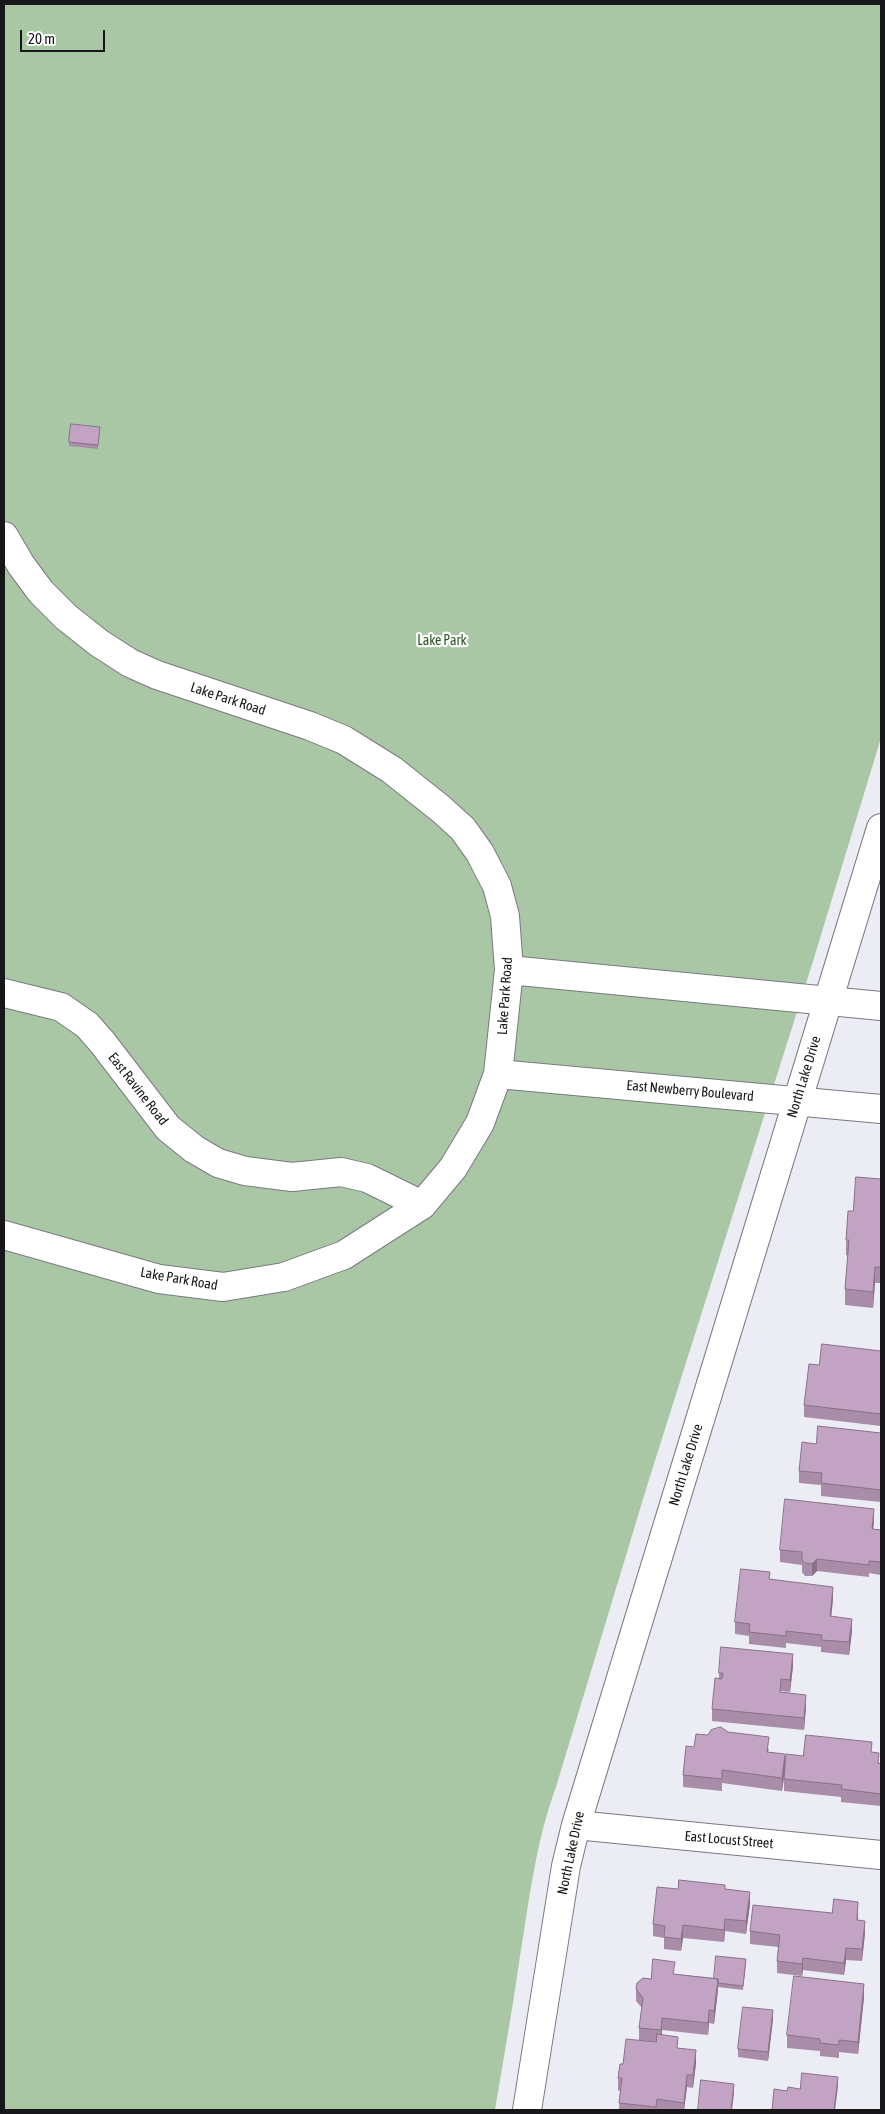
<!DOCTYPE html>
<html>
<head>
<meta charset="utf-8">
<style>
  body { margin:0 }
  #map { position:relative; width:885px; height:2114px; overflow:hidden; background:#ececf4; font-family:"Asap Condensed",sans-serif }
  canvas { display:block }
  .frame { position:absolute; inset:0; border:5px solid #17171a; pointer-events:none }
  .scale { position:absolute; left:20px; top:30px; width:85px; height:22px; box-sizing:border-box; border:2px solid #17171a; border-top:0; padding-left:6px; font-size:15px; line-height:18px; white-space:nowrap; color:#17171a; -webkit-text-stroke:4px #fff; paint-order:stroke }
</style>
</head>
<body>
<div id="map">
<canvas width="885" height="2114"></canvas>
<div class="frame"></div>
<div class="scale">20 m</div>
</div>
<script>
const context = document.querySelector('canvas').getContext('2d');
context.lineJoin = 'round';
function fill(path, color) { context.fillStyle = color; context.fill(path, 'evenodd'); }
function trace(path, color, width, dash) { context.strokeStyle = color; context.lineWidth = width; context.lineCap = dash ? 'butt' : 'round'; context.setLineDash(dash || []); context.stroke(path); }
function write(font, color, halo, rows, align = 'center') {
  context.font = font + ' "Asap Condensed",sans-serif'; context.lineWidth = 4.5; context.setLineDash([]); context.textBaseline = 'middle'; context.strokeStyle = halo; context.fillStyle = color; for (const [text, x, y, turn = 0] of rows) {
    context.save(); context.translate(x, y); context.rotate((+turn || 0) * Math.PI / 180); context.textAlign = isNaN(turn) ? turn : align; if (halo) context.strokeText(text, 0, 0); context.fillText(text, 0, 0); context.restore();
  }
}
fill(new Path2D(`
  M4 4H881V738L814 958 647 1486 556 1787C535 1844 529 1903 519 1963 512 2012 503 2061 495 2110H4Z`), '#aac7a5');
const street = new Path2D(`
  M4 536 21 565 41 592 66 617 99 643 130 663 157 675 310 726 344 740 392 770 441 809 463 829 480 853 497 886 505 916 509 970 498 1074 480 1123 453 1168 422 1205 344 1255 284 1277 223 1287 159 1279 4 1235
  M509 970 881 1006
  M4 993 61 1007 87 1025 102 1042 168 1128 194 1149 218 1163 245 1171 292 1177 341 1172 367 1178 422 1205
  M498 1074 881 1109`);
const secondary = new Path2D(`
  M576 1825 881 1855
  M527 2110 566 1866 576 1825 881 828`);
trace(street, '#797981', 30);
trace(secondary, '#797981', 30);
trace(street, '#fff', 28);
trace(secondary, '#fff', 28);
fill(new Path2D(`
  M100 431 98 449 69 446V442Z
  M881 1179V1283H875L873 1308 845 1305V1289L848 1256 846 1255V1240L853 1211Z
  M881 1351V1426L804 1417V1405L819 1365Z
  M881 1433V1502L821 1496V1485L799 1483V1471L816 1444Z
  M874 1521 873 1529 881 1530V1575L869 1573V1577L817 1571 812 1576H805L802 1572V1565L780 1562V1550Z
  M770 1579 833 1599 831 1616 852 1631 849 1655 821 1652V1647L786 1643V1648L749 1644V1636L735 1634V1622Z
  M793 1666 790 1692 781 1691V1692L806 1707 804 1730 712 1721V1709L719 1679V1673Z
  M728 1732 769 1749 768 1752 785 1766 803 1756 872 1752 879 1763 881 1764V1806L841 1802V1797L784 1791V1779L782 1791 722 1783V1791L683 1787V1775L694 1747 708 1735Z
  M678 1889H725L750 1904 746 1934 725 1931 724 1942 683 1938 681 1951 664 1949V1938L653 1936V1924Z
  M832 1913 858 1914V1920L865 1933 862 1961 846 1960 844 1975 803 1970 802 1976 777 1973V1961L778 1947 750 1944V1931Z
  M746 1963 743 1990 718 1987 714 2024 709 2023 708 2035 662 2030V2035L696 2063 693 2088 687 2087 684 2110H619L620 2091 618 2090V2078L623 2064 656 2042 639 2040V2028L642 2008 636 2001V1989L651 1979 675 1974 714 1978Z
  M864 1997 858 2054 839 2052V2058L820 2056V2051L787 2048V2035Z
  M773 2019 768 2061 738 2057V2049Z`), '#a88ca8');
fill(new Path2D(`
  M875 1267V1283L873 1308V1292Z
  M874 1509V1521L872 1541V1529Z
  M817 1559V1571L812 1576V1564Z
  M833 1587V1599L830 1629V1616Z
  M852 1619V1631L849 1655V1642Z
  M793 1654V1666L790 1692V1680Z
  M806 1695V1707L804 1730V1718Z
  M785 1754V1766L782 1791V1778Z
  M750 1892V1904L746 1934V1921Z
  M858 1902V1914L857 1932V1920Z
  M725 1919V1931L724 1942V1930Z
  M865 1921V1933L862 1961V1949Z
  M683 1925V1938L681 1951V1939Z
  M846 1948V1960L844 1975V1963Z
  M803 1958V1970L802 1976V1964Z
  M718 1979V1991L714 2024V2011Z
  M864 1984V1997L858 2054V2042Z
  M709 2010V2023L708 2035V2023Z
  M773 2010V2019L768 2061V2052Z
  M662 2018V2030L661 2042V2030Z
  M696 2050V2063L693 2088V2075Z
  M687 2075V2087L684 2110V2103Z
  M838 2077V2086L835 2110H834Z
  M734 2084V2093L732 2110H731Z`), '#887288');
const building = new Path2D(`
  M71 424 100 427 98 445 69 442Z
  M856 1177 881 1179V1267H875L873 1292 845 1289 849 1240H846L848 1211H853Z
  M822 1344 881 1351V1414L804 1405 809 1364 819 1365Z
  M818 1426 881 1433V1490L821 1483 822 1473 799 1471 802 1442 816 1444Z
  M785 1499 874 1509 872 1529 881 1530V1562L869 1561V1565L817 1559 812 1564 805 1563 802 1560V1552L780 1550Z
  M741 1569 770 1572 769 1579 833 1587 830 1616 852 1619 849 1642 821 1640 822 1635 786 1631V1636L749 1632 750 1624 735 1622Z
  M721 1647 793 1654 790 1680 781 1679 780 1692 806 1695 804 1718 712 1709 715 1678 722 1679 723 1673H719Z
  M721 1727 728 1732 769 1737 767 1752 785 1754 782 1778 722 1770V1779L683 1775 686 1746 694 1747 696 1734 708 1735 711 1730Z
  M806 1735 872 1742 871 1752 879 1753 878 1763 881 1764V1794L841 1789 842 1785 784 1779 786 1754 803 1756Z
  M679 1880 725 1885V1889L750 1892 746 1921 725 1919 724 1930 683 1925 681 1939 664 1937 665 1926 653 1924 657 1887 678 1889Z
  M834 1899 858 1902 857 1920 865 1921 862 1949 846 1948 844 1963 803 1958 802 1964 777 1961 780 1935 750 1931 753 1905 832 1913Z
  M716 1956 746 1959 743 1986 718 1983V1979L714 1978Z
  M653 1959 675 1962 673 1974 718 1979 714 2011 709 2010 708 2023 662 2018 661 2030 639 2028 643 1998 636 1989 637 1983 643 1978 651 1979Z
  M794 1976 864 1984 858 2042 839 2040V2045L820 2043V2039L787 2035Z
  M743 2007 773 2010 768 2052 738 2049Z
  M657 2034 678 2037 677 2048 696 2050 693 2075H687L684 2103 657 2099 656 2107 619 2103 622 2078H618L620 2064H623L626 2039 656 2042Z
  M802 2073 838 2077 834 2110H772L774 2089 787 2091 788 2087 800 2089Z
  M701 2080 734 2084 731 2110H698Z`);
fill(building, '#c3a3c3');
trace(building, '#887288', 1);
write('14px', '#2f5727', '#fff', [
  ["Lake Park",442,641]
]);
write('14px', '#17171a', '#fff', [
  ["Lake Park Road",228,699,18],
  ["Lake Park Road",505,996,-86],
  ["North Lake Drive",804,1077,-73],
  ["East Ravine Road",138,1089,52],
  ["East Newberry Boulevard",690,1091,5],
  ["Lake Park Road",179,1279,10],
  ["North Lake Drive",686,1465,-73],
  ["East Locust Street",729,1840,5],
  ["North Lake Drive",571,1853,-78]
]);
</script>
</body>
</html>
